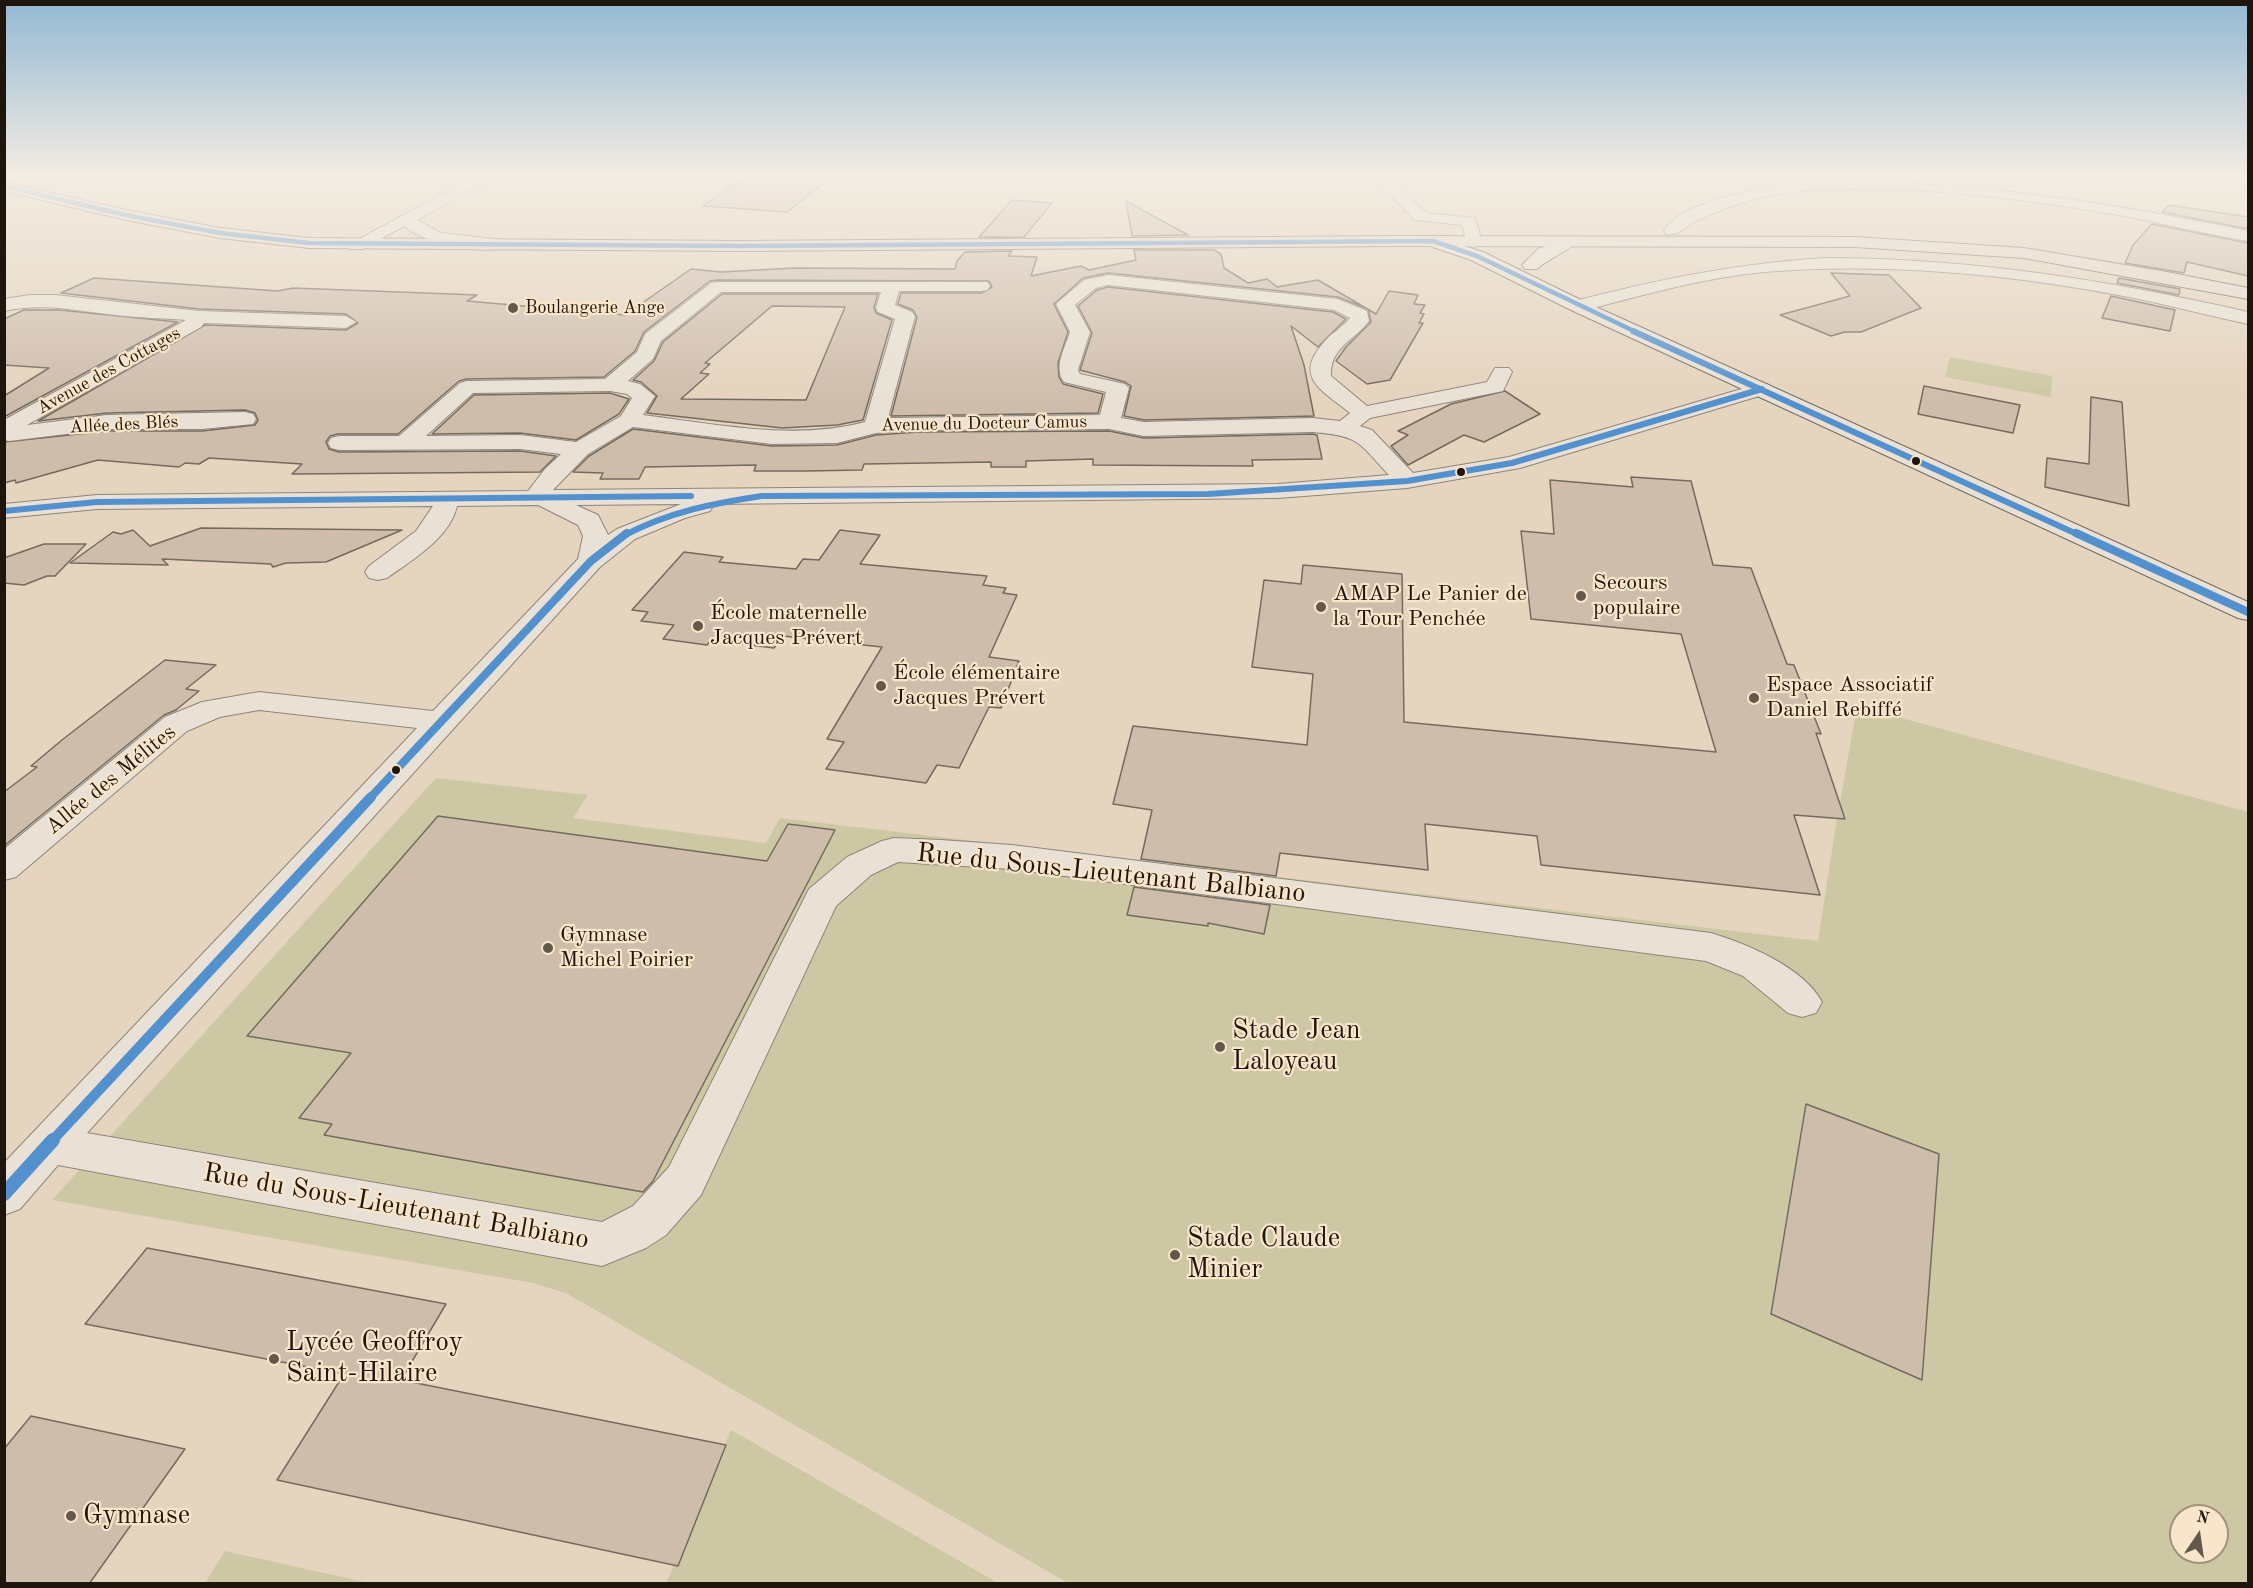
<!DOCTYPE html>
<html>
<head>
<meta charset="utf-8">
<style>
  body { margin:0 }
  #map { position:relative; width:2253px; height:1588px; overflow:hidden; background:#e5d4be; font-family:"Old Standard TT",serif }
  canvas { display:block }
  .frame { position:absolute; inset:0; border:6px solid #1e150c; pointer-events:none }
  .north { position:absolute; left:2169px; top:1504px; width:60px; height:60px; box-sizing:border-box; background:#f9e5ca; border:2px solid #a1927e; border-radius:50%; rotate:13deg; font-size:16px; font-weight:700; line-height:24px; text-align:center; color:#1e150c }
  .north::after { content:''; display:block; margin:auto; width:21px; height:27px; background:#64584a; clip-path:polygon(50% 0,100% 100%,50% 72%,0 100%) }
</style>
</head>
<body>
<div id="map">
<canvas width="2253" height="1588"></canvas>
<div class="frame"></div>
<div class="north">N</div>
</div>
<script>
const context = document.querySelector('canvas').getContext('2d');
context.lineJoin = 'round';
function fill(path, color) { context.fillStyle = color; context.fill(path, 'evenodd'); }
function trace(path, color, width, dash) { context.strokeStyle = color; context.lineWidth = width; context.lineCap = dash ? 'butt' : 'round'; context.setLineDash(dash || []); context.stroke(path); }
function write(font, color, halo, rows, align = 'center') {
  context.font = font + ' "Old Standard TT",serif'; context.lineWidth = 4.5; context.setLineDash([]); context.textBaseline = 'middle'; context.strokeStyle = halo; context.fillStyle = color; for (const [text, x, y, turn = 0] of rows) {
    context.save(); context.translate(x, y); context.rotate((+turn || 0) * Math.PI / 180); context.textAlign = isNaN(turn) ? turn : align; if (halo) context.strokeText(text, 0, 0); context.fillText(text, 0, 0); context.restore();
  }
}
fill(new Path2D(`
  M1950 357 2052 376 2051 397 1945 377Z
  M1857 706 2248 812V1583H1068L566 1293 533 1283 52 1200 436 778 588 795 573 818 766 843 780 818 1818 941 1837 818 1844 819 1840 803ZM2181 1516H2217V1552H2181Z
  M731 1430 998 1583 666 1584Z
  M225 1551 369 1583H205Z`), '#cdc8a3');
const building = new Path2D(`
  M745 176H833L787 212 703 206Z
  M1012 200 1052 203 1024 237H979Z
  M1126 201 1188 235 1132 236Z
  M2169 205 2248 217V229L2162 212Z
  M2152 224 2248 243V276L2187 262 2184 273 2125 263 2133 245Z
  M1134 250H1214L1221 254 1224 268 1248 283 1267 279 1277 287 1318 280 1376 314 1389 291 1418 295 1414 304 1425 305 1420 313 1424 314 1419 323H1423L1390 380 1367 384 1336 361 1346 347 1371 322 1368 309 1338 297 1108 273 1083 278 1054 304 1068 332 1058 363 1059 377 1063 384 1103 394 1098 413 891 416 917 317 913 310 898 304 901 293H981L992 287 989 281 717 280 710 281 644 332 635 351 604 377 466 379 459 381 398 434H338L330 436 326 442 329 449 339 452 520 451 556 456 540 472 292 474 302 464 209 458 199 464 185 463 179 467 98 460 16 483 15 480 4 483V442L107 431H202L255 425 258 420 255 413 245 410 107 413 38 421 205 325 346 330 358 323 346 314 199 309 61 293 94 278 278 291 293 288 477 295 467 301 625 315 691 269 721 272 795 268 955 269 957 261 965 252 1012 251 1008 256 1037 257 1031 276 1081 266 1089 270 1136 260Z
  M1831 273 1889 275 1921 308 1861 332H1845L1831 336 1780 315 1850 296Z
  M2119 278 2180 289 2179 295 2117 283Z
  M1108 287 1333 312 1346 319 1318 347 1291 326 1304 365 1314 416 1144 420 1124 416 1131 386 1125 382 1080 370 1092 333 1078 306 1097 290Z
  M722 294H878L874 307 876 313 892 320 863 420 837 425 782 428 647 413 657 396 641 382 633 380 654 361 663 342ZM772 306 845 307 806 400 681 399 709 374 700 373 710 364 705 363Z
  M2111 296 2175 310 2170 331 2102 318Z
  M24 310H60L178 322 4 417V396L49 368 4 365V319Z
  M1924 386 2020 405 2013 433 1918 414Z
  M1505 391 1540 414 1484 442 1464 435 1408 465 1391 446 1408 435 1398 431 1451 404Z
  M610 393 629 399 619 414 576 440 520 433 432 434 474 395Z
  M2091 397 2122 402 2129 506 2045 487 2047 458 2089 464Z
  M633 429 772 446 837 445 876 435 919 432 1109 431 1144 438 1313 434 1317 435 1322 459 1252 460 1253 466 1093 465V459L1026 461V467H991V462L864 464 862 470 806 471H754L756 465 645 467 639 479H600L603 473 573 472 589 456Z
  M1631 477 1691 481 1713 565 1751 568 1787 664 1794 665 1821 734 1816 733 1845 819 1794 815 1820 895 1541 865 1537 836 1425 824 1428 870 1280 853 1276 876 1141 859 1152 810 1113 804 1133 726 1307 745 1313 674 1252 667 1264 580 1301 584 1303 565 1402 574 1404 722 1716 752 1681 634 1531 619 1521 531 1554 534 1550 480 1633 487Z
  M201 528 402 530 326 562 286 563 273 567 271 564 162 559 168 565 70 563 113 532 121 534 133 530 150 546Z
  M840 530 880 535 860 564 987 576 983 585 1006 588 1003 593 1017 595 989 657 1019 661 1001 708 989 707 959 768 937 765 926 783 826 769 844 742 827 739 882 647 783 636 774 648 711 640 707 645 663 639 674 625 641 621 648 612 632 610 684 552 723 557 719 562 796 569 803 559 819 560Z
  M44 544H86L55 576H47L24 585 4 583V558Z
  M165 660 216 665 186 689 199 691 176 710 164 715 4 846V792L37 767 31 766 62 740Z
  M438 816 767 861 788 824 835 830 653 1181 643 1192 324 1135 332 1124 299 1118 351 1053 247 1036Z
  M1134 887 1270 905 1264 934 1208 923V926L1127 915Z
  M1806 1104 1939 1154 1922 1380 1771 1314Z
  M147 1248 446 1304 401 1380 726 1445 678 1566 277 1480 344 1374 85 1324Z
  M31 1416 185 1449 89 1584H4V1449Z`);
fill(building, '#cfbdac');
trace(building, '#746b5f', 1.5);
const street = new Path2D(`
  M476 176H495L417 220 441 233 503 240 505 244 503 248C478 254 423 243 404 226L362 249H350L348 245Z
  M1367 176H1384L1398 186 1426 213 1475 218 1482 242 1474 247 1468 246 1462 225 1415 220 1388 192Z
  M1842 181C1979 183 2113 203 2248 231V241C2205 234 2162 223 2119 215 2016 198 1907 183 1802 191 1766 194 1731 205 1698 220 1686 225 1679 237 1666 234L1664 230C1689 194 1799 181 1842 181Z
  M1825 258C1969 258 2108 280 2248 312V324C2209 316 2169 305 2129 297 2009 274 1886 262 1764 272 1701 278 1640 296 1578 312L1569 306 1571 302C1660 279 1733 264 1825 258Z
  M1108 275 1338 299 1367 311 1369 321C1354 341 1330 347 1331 376L1367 406 1487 382 1495 368H1509L1512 372 1503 391 1370 418 1360 426 1372 430 1413 473 1509 457 1762 383 1769 385 1773 389 1769 393 1520 468 1407 488 1278 498 712 504 713 506 710 511 685 518 635 539 600 567 87 1133 602 1222 633 1206 669 1167 809 889 847 857 882 841 894 838 941 840 1012 845 1711 933C1747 944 1803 967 1822 1002L1816 1013 1802 1017 1788 1013 1743 976 1706 961 1012 869 898 862 871 875 836 906 701 1195 666 1235 646 1248 602 1266 58 1165 20 1209 4 1215V1163L417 728 259 710 220 717 187 731 16 877 4 880V849L165 717 202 702 259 692 433 711 578 559 583 536 578 525 538 505 457 506C450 538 412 560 387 578L378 580 369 578 365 572 369 566 416 531 433 506 97 509 4 518V504L97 495 528 491 545 469 561 454 520 449 339 450 331 448 328 443 331 438 339 436H399L460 383 467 381 605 379 637 352 645 334 711 283 717 282H987L990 286 987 290 981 291H899L895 305 912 312 915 316 888 418 1100 415 1106 392 1064 382C1053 367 1065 348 1070 332L1056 304 1084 280ZM1108 285 1334 310 1350 318C1344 326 1333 332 1326 340 1291 377 1322 390 1350 413L1340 421 1313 418 1144 422 1121 418 1129 388 1125 384 1080 374 1078 370 1090 332 1075 305 1096 288ZM721 292H881L876 308 878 312 895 319 865 422C793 441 716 424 643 415L655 396 640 384 628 381 653 359 661 341ZM610 391 627 394 632 398 621 416 576 442 520 435 426 436 473 393ZM633 427 772 444 837 443 876 433 919 430 1109 429 1144 436 1313 432C1360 436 1358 442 1389 475L1278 484 553 490 588 454ZM681 504 617 529 608 535 598 515 576 505Z
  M30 295H55L199 311 346 316 356 322 346 328 204 323 201 327 27 425 107 415 245 412 253 414 256 419 253 424 202 429H107L9 441 4 440V420L186 320C163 318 139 318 116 315 78 311 43 302 4 311V299Z`);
const secondary = new Path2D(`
  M1433 236 1483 252 1585 302 2248 602V620L2238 618 1571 310 1471 260 1427 245 1425 241 1427 237Z
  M1567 238 1575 243C1569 251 1549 258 1537 269H1525L1522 265 1538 249Z`);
const primary = new Path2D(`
  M4 182 126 210 220 228 309 238 741 241 1400 236 1855 237 2024 248 2167 272 2248 288V299L2024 258 1855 247 1400 246 741 251 309 248 220 238 126 220 4 191Z`);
trace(street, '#908578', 2);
trace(secondary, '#746b5f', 2);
trace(primary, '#746b5f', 2);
fill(street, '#e9e1d5');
fill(secondary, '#e9e1d5');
fill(primary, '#e5dbce');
trace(new Path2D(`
  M4 186 126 215 220 233 309 243 741 246 1433 241 1477 256 1636 332`), '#5291ce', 4.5);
trace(new Path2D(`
  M1633 331 2079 535
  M4 511 97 502 691 496
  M625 535C669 512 714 503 762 496L1208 494 1407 481 1512 463 1762 389`), '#5291ce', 6);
trace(new Path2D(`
  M2076 533 2248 612
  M369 799 591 561 627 533`), '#5291ce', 8);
trace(new Path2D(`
  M51 1142 371 797`), '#5291ce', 10);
trace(new Path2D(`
  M4 1194 53 1140`), '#5291ce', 14);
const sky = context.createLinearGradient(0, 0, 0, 399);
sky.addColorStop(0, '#93b9d4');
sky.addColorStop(0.44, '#f3ece2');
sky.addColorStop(1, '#f3ece200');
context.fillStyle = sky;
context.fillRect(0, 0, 2253, 399);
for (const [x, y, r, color] of [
  [513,308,6,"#64584a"],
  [1916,461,5,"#1e150c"],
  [1461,472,5,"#1e150c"],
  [1581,596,6,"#64584a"],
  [1321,607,6,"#64584a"],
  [698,626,6,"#64584a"],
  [881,686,6,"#64584a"],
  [1754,698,6,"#64584a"],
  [396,770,5,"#1e150c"],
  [548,948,6,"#64584a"],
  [1220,1047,6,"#64584a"],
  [1175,1255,6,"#64584a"],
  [274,1359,6,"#64584a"],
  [71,1516,6,"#64584a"]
]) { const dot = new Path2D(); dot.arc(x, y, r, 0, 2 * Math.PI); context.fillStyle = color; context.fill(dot); trace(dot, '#f9e5ca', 2); }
write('18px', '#1e150c', '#f9e5ca', [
  ["Boulangerie Ange",525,308]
], 'left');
write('18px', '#1e150c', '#f9e5ca', [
  ["Avenue des Cottages",109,371,-29],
  ["Avenue du Docteur Camus",984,424,-1],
  ["Allée des Blés",124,425,-3]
]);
write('22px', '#1e150c', '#f9e5ca', [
  ["Secours",1593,583],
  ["populaire",1593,608],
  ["AMAP Le Panier de",1333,594],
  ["la Tour Penchée",1333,619],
  ["École maternelle",710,613],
  ["Jacques Prévert",710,638],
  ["École élémentaire",893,673],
  ["Jacques Prévert",893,698],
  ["Espace Associatif",1766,685],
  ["Daniel Rebiffé",1766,710],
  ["Gymnase",560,935],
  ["Michel Poirier",560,960]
], 'left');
write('22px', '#1e150c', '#f9e5ca', [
  ["Allée des Mélites",111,780,-39]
]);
write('27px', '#1e150c', '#f9e5ca', [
  ["Rue du Sous-Lieutenant Balbiano",1111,874,6],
  ["Rue du Sous-Lieutenant Balbiano",396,1207,10]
]);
write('27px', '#1e150c', '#f9e5ca', [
  ["Stade Jean",1232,1031],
  ["Laloyeau",1232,1062],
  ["Stade Claude",1187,1239],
  ["Minier",1187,1270],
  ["Lycée Geoffroy",286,1343],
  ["Saint-Hilaire",286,1374],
  ["Gymnase",83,1516]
], 'left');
</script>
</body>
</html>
